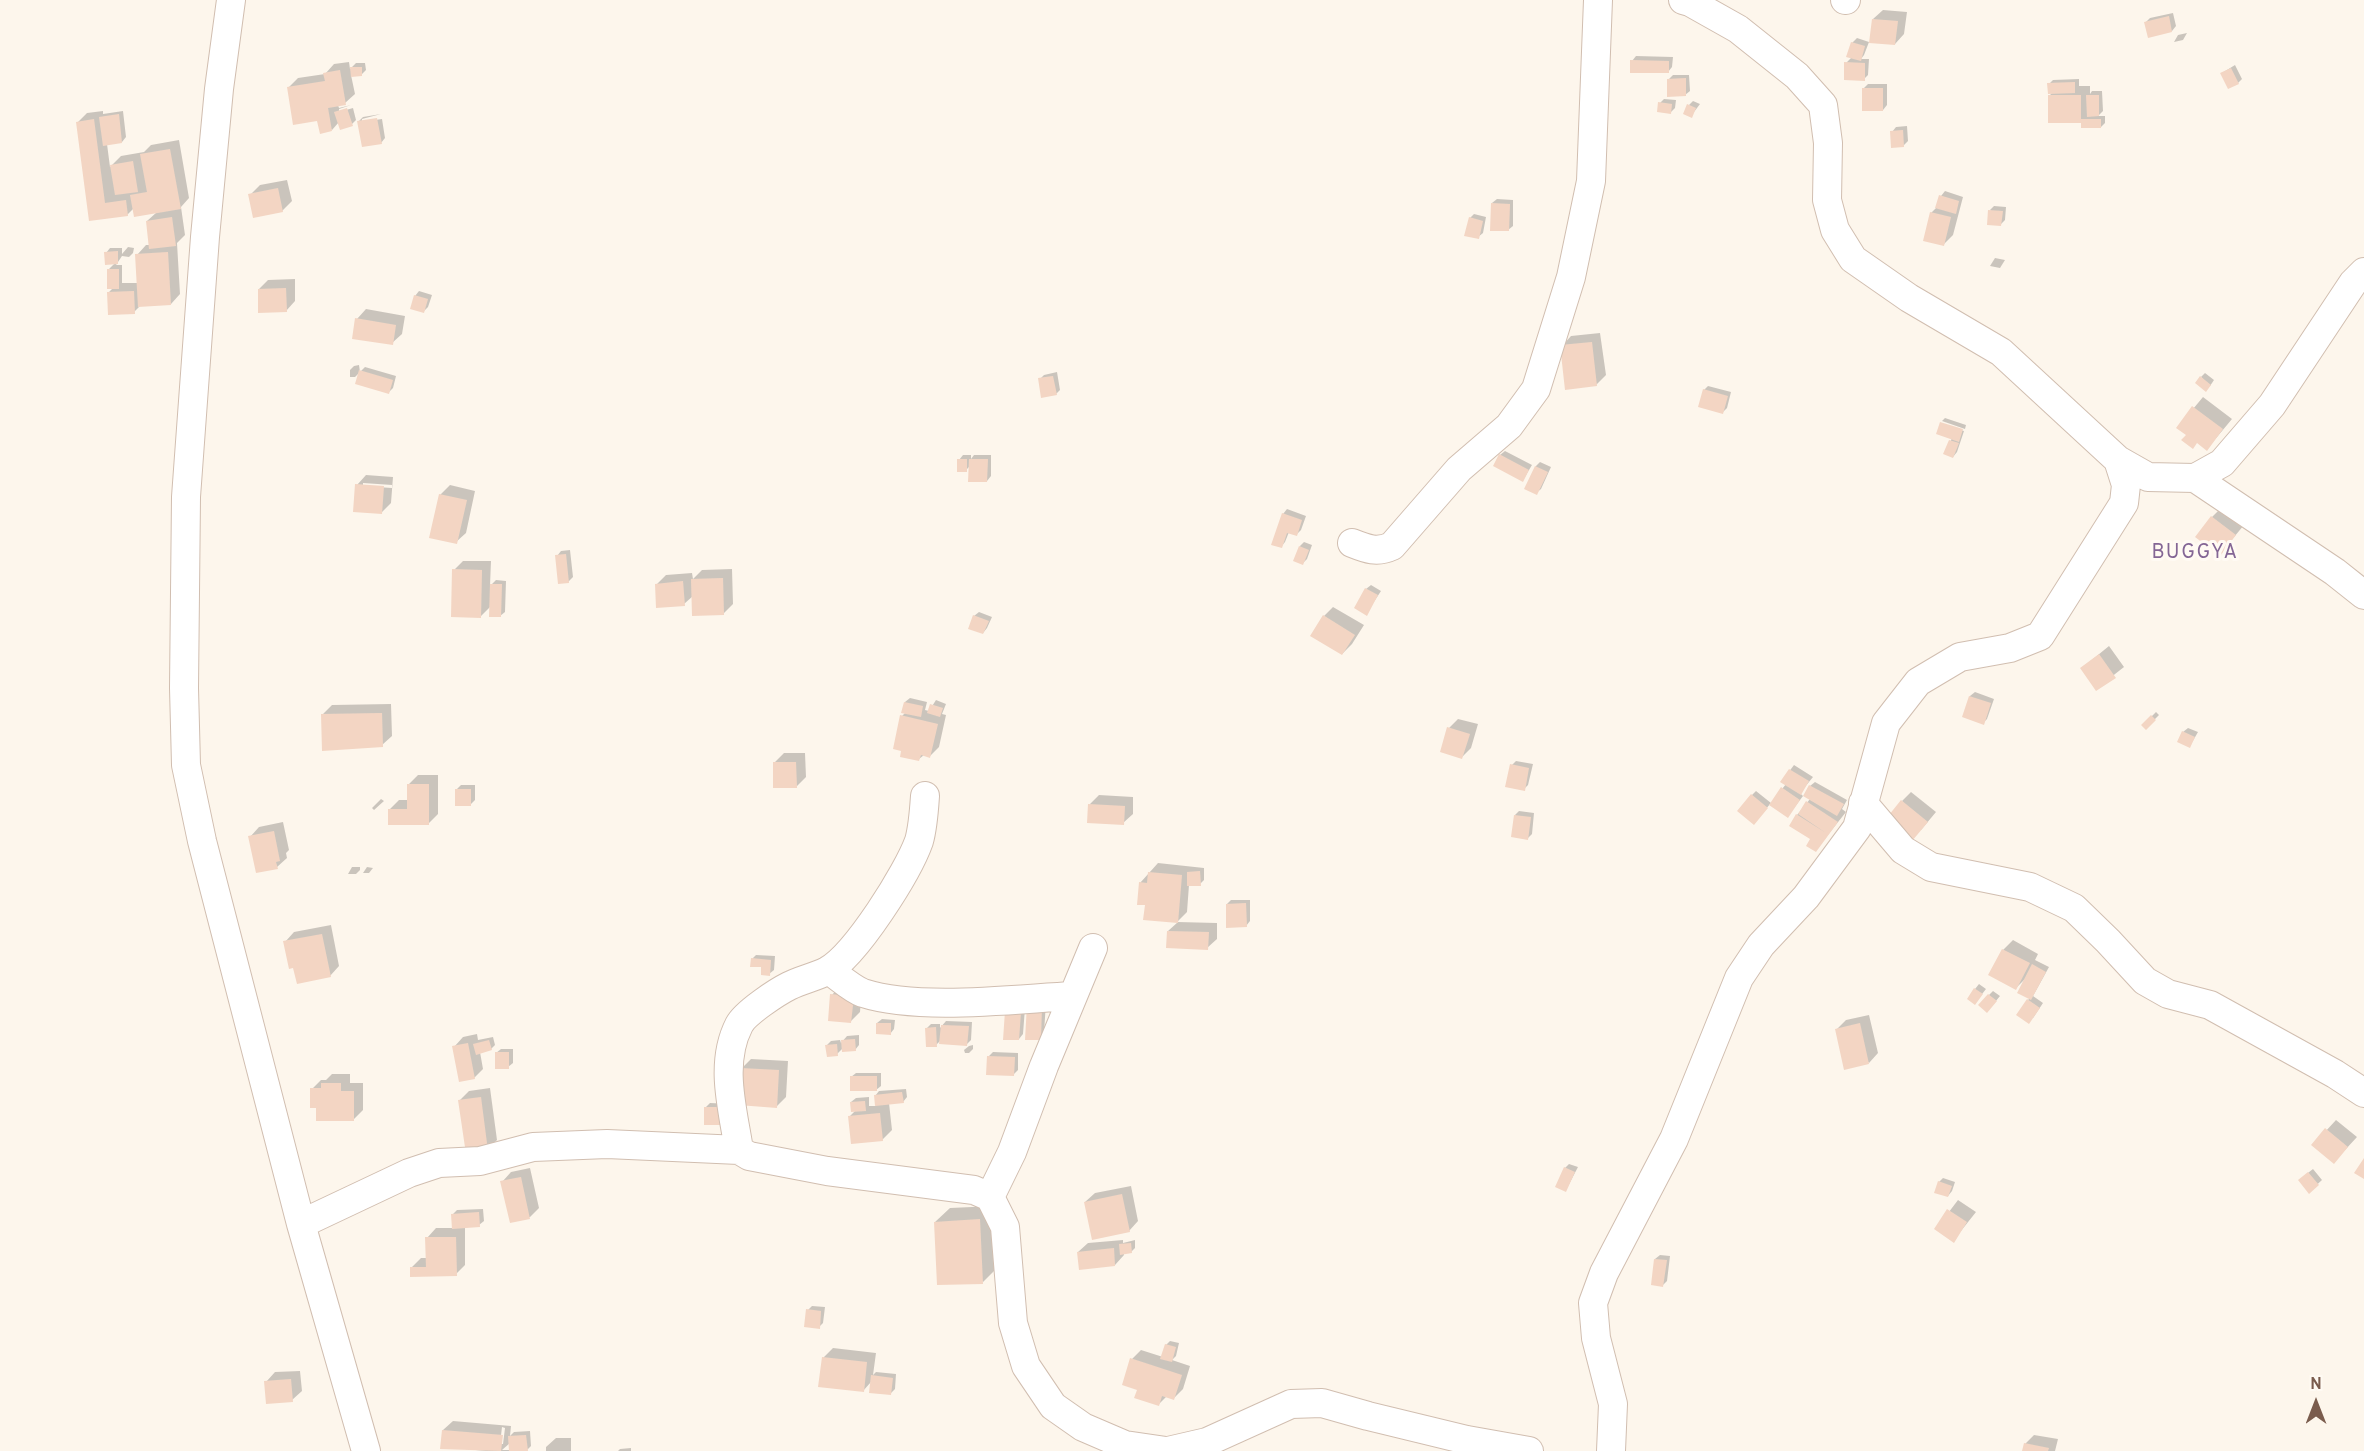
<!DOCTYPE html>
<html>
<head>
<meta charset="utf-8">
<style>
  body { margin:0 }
  #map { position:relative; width:2364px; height:1451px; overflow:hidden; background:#fdf6ec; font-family:Overpass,sans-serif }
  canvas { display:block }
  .north { position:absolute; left:2286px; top:1373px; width:60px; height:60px; -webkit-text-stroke:4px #fffaf3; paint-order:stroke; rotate:0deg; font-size:16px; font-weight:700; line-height:24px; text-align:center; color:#7a5c4d }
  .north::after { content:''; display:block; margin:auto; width:21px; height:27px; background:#7a5c4d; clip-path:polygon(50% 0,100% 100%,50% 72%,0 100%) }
</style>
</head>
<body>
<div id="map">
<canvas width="2364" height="1451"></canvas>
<div class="north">N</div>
</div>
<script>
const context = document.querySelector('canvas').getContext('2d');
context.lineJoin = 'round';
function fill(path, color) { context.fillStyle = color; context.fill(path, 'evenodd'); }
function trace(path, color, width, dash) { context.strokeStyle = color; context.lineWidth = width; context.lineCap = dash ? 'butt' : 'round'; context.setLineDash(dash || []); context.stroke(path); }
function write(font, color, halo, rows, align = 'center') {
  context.font = font + ' Overpass,sans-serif'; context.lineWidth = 6; context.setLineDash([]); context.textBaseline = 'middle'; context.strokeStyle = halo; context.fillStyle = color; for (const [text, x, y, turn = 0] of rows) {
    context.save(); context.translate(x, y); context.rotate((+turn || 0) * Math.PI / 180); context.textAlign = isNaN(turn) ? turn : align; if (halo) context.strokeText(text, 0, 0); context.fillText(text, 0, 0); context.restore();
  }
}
fill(new Path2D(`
  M1883 10 1907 12 1904 34 1895 44 1873 19Z
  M2173 13 2176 26 2172 31 2146 22 2150 18Z
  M2187 33 2183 40 2174 42 2178 35Z
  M1857 38 1869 42 1864 55 1861 59H1869L1868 75 1864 79 1846 63 1852 57V43Z
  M1636 56 1673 57 1672 67 1668 72 1632 61Z
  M349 62 350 69 356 63H365L366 70 361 75H351L355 94 345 103 338 105 339 108 351 105 339 109V112L353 108 356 120 352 124 339 122 332 130 288 88 298 78 325 74 334 64Z
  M2235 65 2242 79 2238 83 2222 73Z
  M1673 75H1689L1690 91 1685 95 1669 79Z
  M2079 79V86H2090V94L2092 91H2102L2103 111 2098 116H2105V123L2101 127H2083V119L2080 122 2049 96 2052 93 2049 84 2053 80Z
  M1868 84H1887V105L1883 110 1864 88Z
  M1664 99 1676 100 1675 108 1671 112 1660 103Z
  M1693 101 1700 104 1691 116 1689 105Z
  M103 111V114L123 111 126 137 122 142 107 144 110 167 121 156 144 152 151 145 179 140 189 198 181 207 185 235 177 243 180 294 171 304 141 305 134 312 108 293 114 287 109 269 115 263 106 253 110 248H122V254L128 247 134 248 133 253 129 257 122 256 116 265H122V283H138L137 255 146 245H150L147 221 157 212 134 208 127 215 90 219 78 122 87 113Z
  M381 114 362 119V122L382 119 385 138 381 143 359 121 363 117Z
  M1907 126 1908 141 1903 146 1892 132 1896 127Z
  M287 180 292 201 282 211 250 195 260 185Z
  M1945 191 1963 197 1953 235 1944 244 1931 213 1937 207 1941 196Z
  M1497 199 1513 200V226L1508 230 1492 203Z
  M1994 206 2006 207 2005 220 2000 225 1990 210Z
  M1474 214 1486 217 1483 233 1478 237 1470 218Z
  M1995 258 2005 260 2000 268 1990 266Z
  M295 279V301L286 311 259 289 268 280Z
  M419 291 432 295 428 307 424 311 415 296Z
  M366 309 405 316 402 334 392 343 357 319Z
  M1600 333 1606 375 1596 385 1562 346 1571 336Z
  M359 365 360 372 355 377H350V370L354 366Z
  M365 367 396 376 393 388 389 392 361 371Z
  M1057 372 1060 390 1056 394 1040 379 1044 375Z
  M2205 373 2214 380 2210 386 2201 377Z
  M1708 386 1731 392 1727 408 1723 412 1704 390Z
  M2203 397 2232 419 2207 449 2178 427Z
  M1945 418 1966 425 1965 429 1942 421Z
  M1941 422V424L1964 431 1957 452 1953 457 1945 453 1952 438 1938 433Z
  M1505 451 1532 465 1523 480 1500 455Z
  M963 455H971V459L974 455H991V476L987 481 970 466 966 470 959 460Z
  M1540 462 1551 467 1541 489 1536 493 1526 489 1536 466Z
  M366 475 393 477 391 503 381 513 357 485ZM363 483 392 485V488L363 486Z
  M450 485 475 491 466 533 456 542 440 495Z
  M2221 508 2244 525 2220 554 2212 517Z
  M1287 509 1306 516 1301 530 1297 534 1289 532 1285 542 1281 547 1283 514Z
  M1304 542 1312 545 1307 559 1303 563 1300 546Z
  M570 550 573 577 568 582 557 556 561 551Z
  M463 561H491L490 586 496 580 506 581 505 612 500 616 491 606 480 617 454 570Z
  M732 569 733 604 723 614 693 596 684 604 656 585 666 575 692 573 693 579 702 570Z
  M1371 585 1381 591 1366 614V589Z
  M1333 607 1364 625 1352 644 1342 654 1324 616Z
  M979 612 992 617 987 628 983 633 974 616Z
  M2109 646 2124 667 2096 689 2082 668Z
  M1975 692 1994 699 1987 719 1983 723 1964 716 1970 696Z
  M910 698 927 702 925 710 929 711 936 700 946 704 942 714 946 715 939 747 930 756 924 755 919 759 902 716 906 712 905 702Z
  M391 704 392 736 382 745 322 715 332 705Z
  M2156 712 2159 715 2146 728 2143 725Z
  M1458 719 1478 724 1471 748 1462 757 1449 728Z
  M2188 728 2198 732 2190 746 2183 732Z
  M784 753H805L806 777 796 787 774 763Z
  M1516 761 1533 764 1528 785 1524 789 1512 765Z
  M1794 765 1813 777 1800 793 1803 796 1788 816 1770 804 1758 819 1752 795 1756 791 1771 803 1786 784 1782 781Z
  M418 775H438V814L429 823 390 809 399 800H408V785Z
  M1815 782 1847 800 1842 809 1846 812 1816 850 1812 839 1797 815 1810 799V786Z
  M461 785H475V800L471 804 457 789Z
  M1911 792 1936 812 1921 830 1902 801Z
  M1099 795 1133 797V814L1123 823 1089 805Z
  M381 799 384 801 374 810 372 808Z
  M1519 811 1534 813 1532 834 1528 838 1515 815Z
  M283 822 289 850 286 853 287 858 277 867 250 837 259 827Z
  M1158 863 1204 868V880L1200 884 1189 885 1187 912 1178 921 1147 904 1140 883Z
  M352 867H360V870L356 874H348Z
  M367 867 373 868 369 873H363Z
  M1231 900H1250V921L1246 926 1227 904Z
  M1178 922 1217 923V939L1207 948 1168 931Z
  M331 925 339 966 330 976 285 942 294 932Z
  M2013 940 2038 954 2035 960 2049 967 2033 996 2043 1003 2033 1018 2028 1000 2030 998 2025 979 2016 988 2003 950Z
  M756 955 775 956 774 970 769 974 763 966 752 959Z
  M1979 984 1986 989 1979 998 1975 989Z
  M841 985 862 987 860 1012 851 1021 832 995Z
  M1993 991 2000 996 1991 1007 1989 995Z
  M1046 1001 1044 1034 1040 1039 1027 1038Z
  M1025 1008 1023 1034 1019 1039 1007 1011Z
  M1869 1015 1878 1053 1869 1063 1837 1029 1846 1020Z
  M882 1019 895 1020 894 1029 890 1034 877 1023Z
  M946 1021 972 1022 971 1040 967 1044 941 1040 936 1045 927 1028 931 1024H940V1028Z
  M477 1034 478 1040 493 1037 495 1045 491 1049 480 1052 483 1069 474 1078 454 1047 463 1037Z
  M859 1035V1045L855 1050 843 1048 837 1054 827 1045 831 1041 840 1040 841 1043 847 1036Z
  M973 1045V1049L969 1053H965L964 1050 969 1046Z
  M501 1049H513V1063L508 1067 496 1053Z
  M993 1052 1018 1053V1070L1014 1074 988 1057Z
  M751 1059 788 1061 786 1097 777 1106 741 1069Z
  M856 1073H881V1086L876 1090 851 1077Z
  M332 1074H350V1083H363V1110L354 1119 318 1107 312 1089 321 1080H326Z
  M490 1088 497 1140 488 1149 460 1100 469 1091Z
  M906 1089 907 1097 903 1102 889 1103 892 1130 882 1140 849 1117 856 1110 851 1102 856 1098 869 1097V1106H876L875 1096 879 1091Z
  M710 1103 732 1104 728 1124 706 1107Z
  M2336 1120 2357 1137 2334 1162 2313 1145Z
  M1569 1164 1578 1167 1566 1190 1565 1168Z
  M530 1168 539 1208 530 1217 511 1222 502 1182 511 1172Z
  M2313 1169 2322 1180 2309 1192 2304 1176Z
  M1943 1178 1955 1182 1952 1191 1948 1196 1939 1182Z
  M1131 1186 1138 1221 1129 1231 1085 1202 1095 1193Z
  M1958 1200 1976 1212 1953 1241 1936 1229Z
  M994 1206 997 1268 983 1282 935 1222 950 1208Z
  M483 1209 484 1221 479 1225 465 1226V1265L456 1274 411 1268 421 1258H427V1238L436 1228H454L452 1215 457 1210Z
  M1123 1240V1243L1135 1240V1248L1131 1252 1124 1253V1255L1115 1265 1078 1252 1088 1243Z
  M1660 1255 1670 1256 1667 1281 1663 1285 1655 1259Z
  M812 1306 825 1307 823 1323 819 1327 808 1310Z
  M1170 1341 1179 1343 1176 1356 1172 1360 1190 1366 1183 1389 1174 1398 1167 1396 1159 1404 1139 1389 1132 1359 1141 1350 1163 1357 1166 1345Z
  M833 1348 876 1353 873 1375 876 1372 896 1374 895 1389 890 1394 871 1382 863 1391 823 1358Z
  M300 1371 302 1391 292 1400 266 1382 275 1372Z
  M453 1421 511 1426 510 1436 514 1432 530 1431 531 1446 527 1450 520 1451H486L442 1447 443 1430ZM502 1427 505 1428 503 1444H500ZM510 1443V1450H502Z
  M2034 1435 2058 1439 2055 1451H2024L2025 1444Z
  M556 1438H571V1451H546V1447Z
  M631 1448V1451H618L620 1449Z`), '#0003');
fill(new Path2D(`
  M2169 16 2172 32 2148 38 2144 22Z
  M1872 19 1898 21 1895 45 1869 43Z
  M1851 42 1865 46 1861 61 1846 57Z
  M1630 60 1669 61V73H1630Z
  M1844 62 1865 63V81L1844 80Z
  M350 67H362V76L351 77Z
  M2231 68 2239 84 2228 89 2220 73Z
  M340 70 346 105 328 108 332 131 320 134 317 121 293 125 287 87 325 81 323 73Z
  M1686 78V96L1667 97V79Z
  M2075 82V93L2048 94 2047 83Z
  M1862 88H1883V111H1862Z
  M2048 95H2081V119H2101V128H2081V123H2048Z
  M2086 95H2099V116L2087 117Z
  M1658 102 1672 104 1671 114 1657 112Z
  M1687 104 1696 108 1692 118 1683 114Z
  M347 108 353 126 340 130 334 112Z
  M119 114 122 143 103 146 99 117Z
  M377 118 382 144 362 147 357 121Z
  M94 119 105 203 126 200 128 216 89 221 76 122Z
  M1903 130 1904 147 1891 148 1890 131Z
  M170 149 181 209 134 217 130 195 147 192 140 154Z
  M133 161 138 192 115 195 110 165Z
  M278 188 283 212 253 218 248 194Z
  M1939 195 1959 201 1956 214 1935 208Z
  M1491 203 1510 204 1509 231H1490Z
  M1988 210 2003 211 2001 226 1987 225Z
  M1930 212 1951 217 1944 246 1923 241Z
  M172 217 176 246 149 249 146 221Z
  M1469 217 1483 221 1479 239 1464 236Z
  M118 251V264L105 265 104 252Z
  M168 252 171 305 138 307 135 254Z
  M107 269H119V289H107Z
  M286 288 287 312 258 313V289Z
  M134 291 135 314 108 315 107 292Z
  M414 295 428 299 424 313 410 309Z
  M355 318 396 325 393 345 352 339Z
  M1592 342 1597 386 1565 390 1560 345Z
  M359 370 393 380 389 394 355 384Z
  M1053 376 1057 395 1041 398 1038 378Z
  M2200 376 2211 385 2206 392 2195 383Z
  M1703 389 1728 396 1723 414 1698 407Z
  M2192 406 2223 429 2207 451 2197 443 2193 449 2181 440 2186 435 2176 428Z
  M1940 422 1963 429 1959 442 1936 434Z
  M1949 440 1959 443 1953 458 1943 454Z
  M1499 454 1529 470 1523 482 1493 466Z
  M957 459H967V472H957Z
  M969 459H988L987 482H968Z
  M1535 466 1548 472 1537 495 1524 489Z
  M355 484 384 486 382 514 353 512Z
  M439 494 467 500 457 544 429 538Z
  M1282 513 1302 520 1297 536 1287 533 1282 548 1271 545Z
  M2211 516 2236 535 2220 556 2195 537Z
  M1299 546 1309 550 1303 565 1293 561Z
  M566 554 569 583 558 584 555 555Z
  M452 569 482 570 481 618 451 617Z
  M723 578 724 615 692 616 691 579Z
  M683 581 685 606 656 608 655 584Z
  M490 584H502L501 617H489Z
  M1365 588 1378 595 1367 616 1354 608Z
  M973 615 989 621 983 634 968 629Z
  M1323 615 1355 635 1342 655 1310 636Z
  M2099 654 2116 678 2096 691 2080 668Z
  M1969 696 1991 703 1984 725 1962 717Z
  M904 702 923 706 921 717 901 713Z
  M930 704 943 708 940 717 927 713Z
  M382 713 383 747 322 751 321 714Z
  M900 715 938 724 930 758 921 755 919 761 900 757 901 751 893 749Z
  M2151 715 2156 720 2146 730 2141 725Z
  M1447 727 1470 734 1462 759 1440 752Z
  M2182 731 2195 737 2190 748 2177 742Z
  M773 762H796L797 788H773Z
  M1510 764 1529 768 1525 791 1505 787Z
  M1789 769 1809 781 1801 795 1780 782Z
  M407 784H429V825H388V809H407Z
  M1809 785 1844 804 1837 816 1803 796Z
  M1781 787 1800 800 1788 818 1769 805Z
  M455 789H471V806H455Z
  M1751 794 1768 808 1754 825 1737 811Z
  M1901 800 1928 822 1912 841 1885 820Z
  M1806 801 1838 822 1816 852 1806 846 1810 839 1789 826 1796 814 1826 833 1798 814Z
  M1088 804 1125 806 1124 825 1087 823Z
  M1514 815 1531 817 1528 840 1511 837Z
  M274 831 280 861 276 862 278 869 256 873 248 836Z
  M1200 871 1201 886H1187V872Z
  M1148 872 1182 875 1178 923 1143 920 1145 905H1137L1139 882 1147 883Z
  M1246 903 1247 927 1226 928V904Z
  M1167 931 1209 932 1208 950 1166 948Z
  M322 934 331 977 297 984 293 968 289 969 283 941Z
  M2002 949 2030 963 2016 990 1988 975Z
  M751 958 771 960 770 976 761 975V967H750Z
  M2032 964 2046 972 2031 1000 2017 993Z
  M1974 988 1983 994 1975 1005 1967 999Z
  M830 994 854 996 851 1023 828 1021Z
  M1988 994 1997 1001 1987 1013 1978 1005Z
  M2027 999 2040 1008 2029 1024 2016 1015Z
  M1027 1004 1042 1005 1041 1040H1025Z
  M1005 1011 1021 1012 1019 1040H1003Z
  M876 1023H891V1035L876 1034Z
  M1860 1023 1869 1064 1844 1070 1835 1029Z
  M941 1025 969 1026 967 1046 939 1044Z
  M936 1027 937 1047H926L925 1028Z
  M855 1039 856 1051 842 1052 841 1040Z
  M489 1040 492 1050 476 1055 473 1044Z
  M468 1043 475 1079 459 1082 452 1046Z
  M837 1044 838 1056 827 1057 825 1045Z
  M495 1052H509V1069H495Z
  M987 1056 1015 1057 1014 1076 986 1075Z
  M740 1068 779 1070 777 1108 738 1105Z
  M850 1076H877V1091H850Z
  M321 1083H341V1091H354V1121H316V1108H310V1088H321Z
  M902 1092 904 1103 875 1106 874 1095Z
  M481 1097 488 1151 466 1154 458 1100Z
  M865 1101 866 1111 851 1112 850 1102Z
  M704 1107H729V1125H704Z
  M880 1113 883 1141 851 1144 848 1116Z
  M2325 1128 2348 1147 2334 1164 2311 1145Z
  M2364 1158V1179L2354 1173Z
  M1564 1167 1575 1172 1566 1192 1555 1187Z
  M2308 1172 2319 1185 2309 1194 2298 1180Z
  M521 1177 530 1219 510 1223 500 1181Z
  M1938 1181 1952 1186 1948 1197 1934 1193Z
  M1122 1194 1130 1232 1092 1240 1084 1202Z
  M1947 1209 1967 1222 1954 1243 1934 1229Z
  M479 1212 480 1227 452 1229 451 1214Z
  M980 1219 983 1284 937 1285 934 1222Z
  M425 1237H456L457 1276 410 1277V1267H426Z
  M1131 1243 1132 1253 1120 1255 1119 1244Z
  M1114 1248 1115 1266 1079 1270 1077 1252Z
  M1654 1259 1667 1260 1663 1287 1651 1285Z
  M806 1309 821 1311 820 1329 804 1327Z
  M1165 1344 1176 1347 1172 1362 1160 1359Z
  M822 1357 867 1362 864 1392 818 1387Z
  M1130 1358 1182 1375 1174 1400 1162 1396 1159 1406 1134 1398 1137 1390 1122 1385Z
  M871 1375 893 1378 891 1395 869 1393Z
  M291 1379 293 1402 266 1404 264 1381Z
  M442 1430 503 1435 501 1451 440 1449Z
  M526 1435 528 1451H509L508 1436Z
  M2024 1443 2049 1448 2048 1451H2022Z`), '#f3d5c3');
const minor = new Path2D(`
  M231 0 219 89 205 237 186 497 184 688 186 765 202 841 301 1224 366 1451
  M1683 0 1690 2 1738 29 1797 76 1823 105 1828 143 1827 200 1835 230 1853 259 1909 298 2001 352 2118 460 2148 477 2195 478 2222 463 2272 405 2353 283 2364 272
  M1845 0H1846
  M2195 478 2335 572 2364 595
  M1352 543C1367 549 1377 553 1392 546L1459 469 1509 426 1536 389 1571 277 1591 181 1598 0
  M1863 803 1903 850 1931 867 2030 887 2074 908 2108 941 2145 981 2168 994 2210 1005 2335 1074 2364 1093
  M829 970C839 977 852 989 863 993 919 1011 1014 999 1073 996
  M739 1150C733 1110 719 1064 739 1025 745 1013 777 992 789 986 801 980 815 977 827 971 856 955 908 872 919 841 923 827 924 811 925 796
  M990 1197 1012 1152 1044 1066 1093 948
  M301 1224 409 1173 439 1163 480 1161 533 1147 607 1144 739 1150 749 1156 827 1171 974 1190 990 1197 1005 1227 1013 1323 1026 1366 1053 1406 1083 1427 1125 1445 1166 1451
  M1168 1451 1207 1442 1291 1404 1322 1403 1368 1416 1467 1440 1529 1451
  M1611 1451 1613 1404 1596 1338 1593 1303 1604 1273 1674 1139 1739 978 1761 945 1806 897 1857 828 1886 723 1918 682 1960 657 2010 648 2040 636 2124 503 2126 485 2118 460`);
trace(minor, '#d1beb0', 30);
trace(minor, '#fff', 28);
context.letterSpacing = '1.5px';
write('20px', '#846695', '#fffaf3', [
  ["BUGGYA",2195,554]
]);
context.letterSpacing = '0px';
</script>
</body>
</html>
